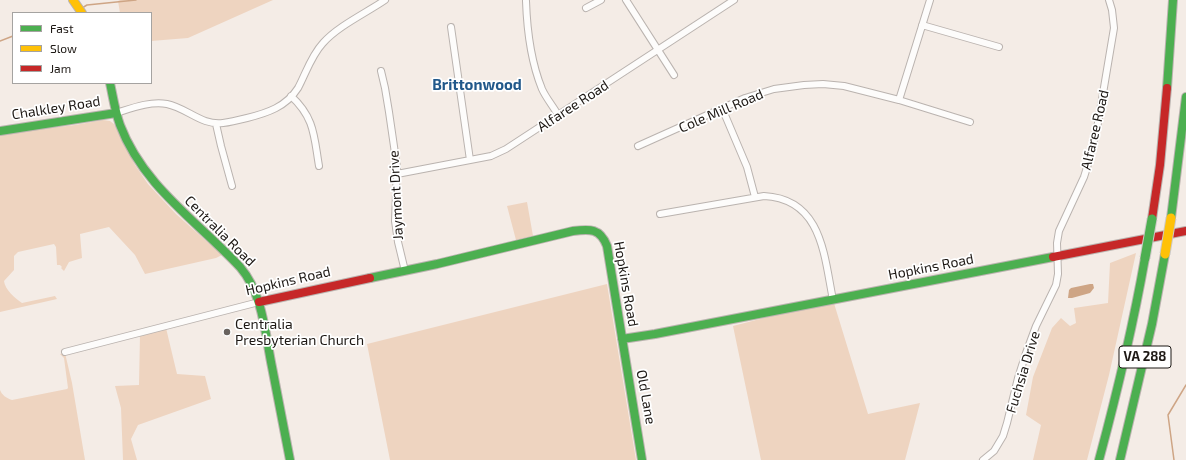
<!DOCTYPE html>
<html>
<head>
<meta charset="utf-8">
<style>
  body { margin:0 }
  #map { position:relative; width:1186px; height:460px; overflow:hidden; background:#f4ece6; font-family:"Exo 2",sans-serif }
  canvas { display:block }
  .legend { position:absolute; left:12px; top:12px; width:140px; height:72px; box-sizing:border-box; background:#fff; border:1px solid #a5a3a1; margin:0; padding:5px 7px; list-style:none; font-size:12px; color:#1d1814 }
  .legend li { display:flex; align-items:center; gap:8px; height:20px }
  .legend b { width:20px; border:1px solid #a5a3a1 }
</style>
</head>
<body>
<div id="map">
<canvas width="1186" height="460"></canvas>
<ul class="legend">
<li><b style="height:5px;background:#4caf50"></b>Fast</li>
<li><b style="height:5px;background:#ffc107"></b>Slow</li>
<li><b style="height:5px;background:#c62828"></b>Jam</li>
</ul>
</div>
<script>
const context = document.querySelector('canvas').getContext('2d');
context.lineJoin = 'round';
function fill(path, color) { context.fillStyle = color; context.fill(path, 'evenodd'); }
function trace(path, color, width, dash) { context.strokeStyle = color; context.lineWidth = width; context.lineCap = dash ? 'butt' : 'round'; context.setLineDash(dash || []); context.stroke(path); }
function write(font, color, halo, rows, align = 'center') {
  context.font = font + ' "Exo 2",sans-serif'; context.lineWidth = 3.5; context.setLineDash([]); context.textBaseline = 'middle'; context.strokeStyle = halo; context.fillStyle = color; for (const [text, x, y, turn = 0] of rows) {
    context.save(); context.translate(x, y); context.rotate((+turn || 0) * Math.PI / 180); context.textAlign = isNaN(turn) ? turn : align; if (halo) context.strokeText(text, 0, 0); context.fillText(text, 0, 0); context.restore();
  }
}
fill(new Path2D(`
  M120 0H273L188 38 151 41V13H120L118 1Z
  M103 120 110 121 114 124 135 165 148 184 176 214 222 255 216 258 145 274 135 255 109 227 80 234 82 258 69 262 64 271 61 268 62 267 60 265H57L56 247 54 244 18 252 14 256V270L4 281C5 290 15 298 22 303L55 296 57 299 0 312V134L75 125Z
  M527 202 533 236 516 240 507 206Z
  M1136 253 1109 375 1087 460H1033L1041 425 1026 415 1033 377 1052 328 1061 318 1070 326 1076 323 1074 308 1108 303 1110 263Z
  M607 284 636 460H390L367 344Z
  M833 300 868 414 920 403 905 460H761L733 326Z
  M166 328 177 374 205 376 211 399 138 425 131 439 137 460H123L121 408 115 386 139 385 140 335Z
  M65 353 72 383 85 460H0V390C2 395 6 398 12 400L67 389 68 388 64 358 60 354Z`), '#eed4c0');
fill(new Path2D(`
  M1090 284H1093L1094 288 1090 293 1072 298H1068L1069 290 1071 288Z`), '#cea585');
trace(new Path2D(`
  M82 8 87 5 136 0
  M0 41 13 36
  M1174 460 1168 415 1186 385`), '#cea585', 1.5);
const street = new Path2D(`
  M626 0 674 75
  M526 1C527 30 531 62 542 89 546 98 553 106 558 115
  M586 8 601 0
  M922 25 999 47
  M451 27 470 160
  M381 71 385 88 389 112 397 167 395 221 398 242 405 271
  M291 96C315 118 314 137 319 166
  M899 100 930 0
  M722 108 747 167 755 197
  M116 113C132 108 150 101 167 104 187 108 202 126 223 123 231 122 239 120 247 118 267 113 286 107 298 88 306 73 311 56 323 43 338 26 366 13 385 0
  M216 124 221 146 232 186
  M638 146 745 98 774 89 804 85 823 84 844 86 899 100 970 122
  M397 174 491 156 506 149 734 0
  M660 214 764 196C822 199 824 255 833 300
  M65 352 259 302
  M983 460 994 451 1003 436 1007 423 1018 378 1026 353 1036 326 1056 285 1058 274 1057 243 1059 231 1084 177 1089 161 1098 123 1114 28 1112 10 1109 0`);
const fast = new Path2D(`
  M110 83C113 97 115 111 120 125 143 186 197 221 240 267 263 294 265 333 272 367 278 398 284 429 290 460
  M1167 88 1173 0
  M0 131 116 113
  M1171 218 1186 97
  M370 278 437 264 573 231C590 229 600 228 607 246L642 460
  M622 339 655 334 1053 257
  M1099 460C1117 393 1133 326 1145 258
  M1120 460 1152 324 1165 254`);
const slow = new Path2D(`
  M73 0 82 13`);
const jam = new Path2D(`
  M1152 219 1160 165 1167 88
  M1053 257 1186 231
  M259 302 370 278`);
trace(street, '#bab3af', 8);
trace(fast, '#bab3af', 10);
trace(slow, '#bab3af', 10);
trace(jam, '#bab3af', 10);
trace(street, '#fdfcfb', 6);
trace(fast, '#4caf50', 8);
trace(slow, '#ffc107', 8);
trace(jam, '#c62828', 8);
const fastBridge = new Path2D(`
  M1145 258 1152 219`);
const slowBridge = new Path2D(`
  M1165 254 1171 218`);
trace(fastBridge, '#cecac7', 11, []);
trace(slowBridge, '#cecac7', 11, []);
trace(fastBridge, '#4caf50', 9);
trace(slowBridge, '#ffc107', 9);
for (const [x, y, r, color] of [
  [227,332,4,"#68625e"]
]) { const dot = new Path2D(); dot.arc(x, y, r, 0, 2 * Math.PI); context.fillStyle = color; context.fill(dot); trace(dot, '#fff', 1.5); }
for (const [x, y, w] of [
  [1145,357,52]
]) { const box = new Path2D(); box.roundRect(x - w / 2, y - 11, w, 22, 3); context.fillStyle = '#fff'; context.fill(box); trace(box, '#1d1814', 1); }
write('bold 13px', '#1d1814', null, [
  ["VA 288",1145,357]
]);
write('14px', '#1d1814', '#fff', [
  ["Alfaree Road",573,106,-33],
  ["Chalkley Road",56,108,-9],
  ["Cole Mill Road",721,111,-23],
  ["Alfaree Road",1095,130,-77],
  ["Jaymont Drive",396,195,-93],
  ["Centralia Road",220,231,45],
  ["Hopkins Road",931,267,-11],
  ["Hopkins Road",288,281,-13],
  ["Hopkins Road",626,284,80],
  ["Fuchsia Drive",1023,372,-73],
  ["Old Lane",646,397,80]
]);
write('14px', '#1d1814', '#fff', [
  ["Centralia",235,324],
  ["Presbyterian Church",235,340]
], 'left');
write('bold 15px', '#21588a', '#fff', [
  ["Brittonwood",477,85]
]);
</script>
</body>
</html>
